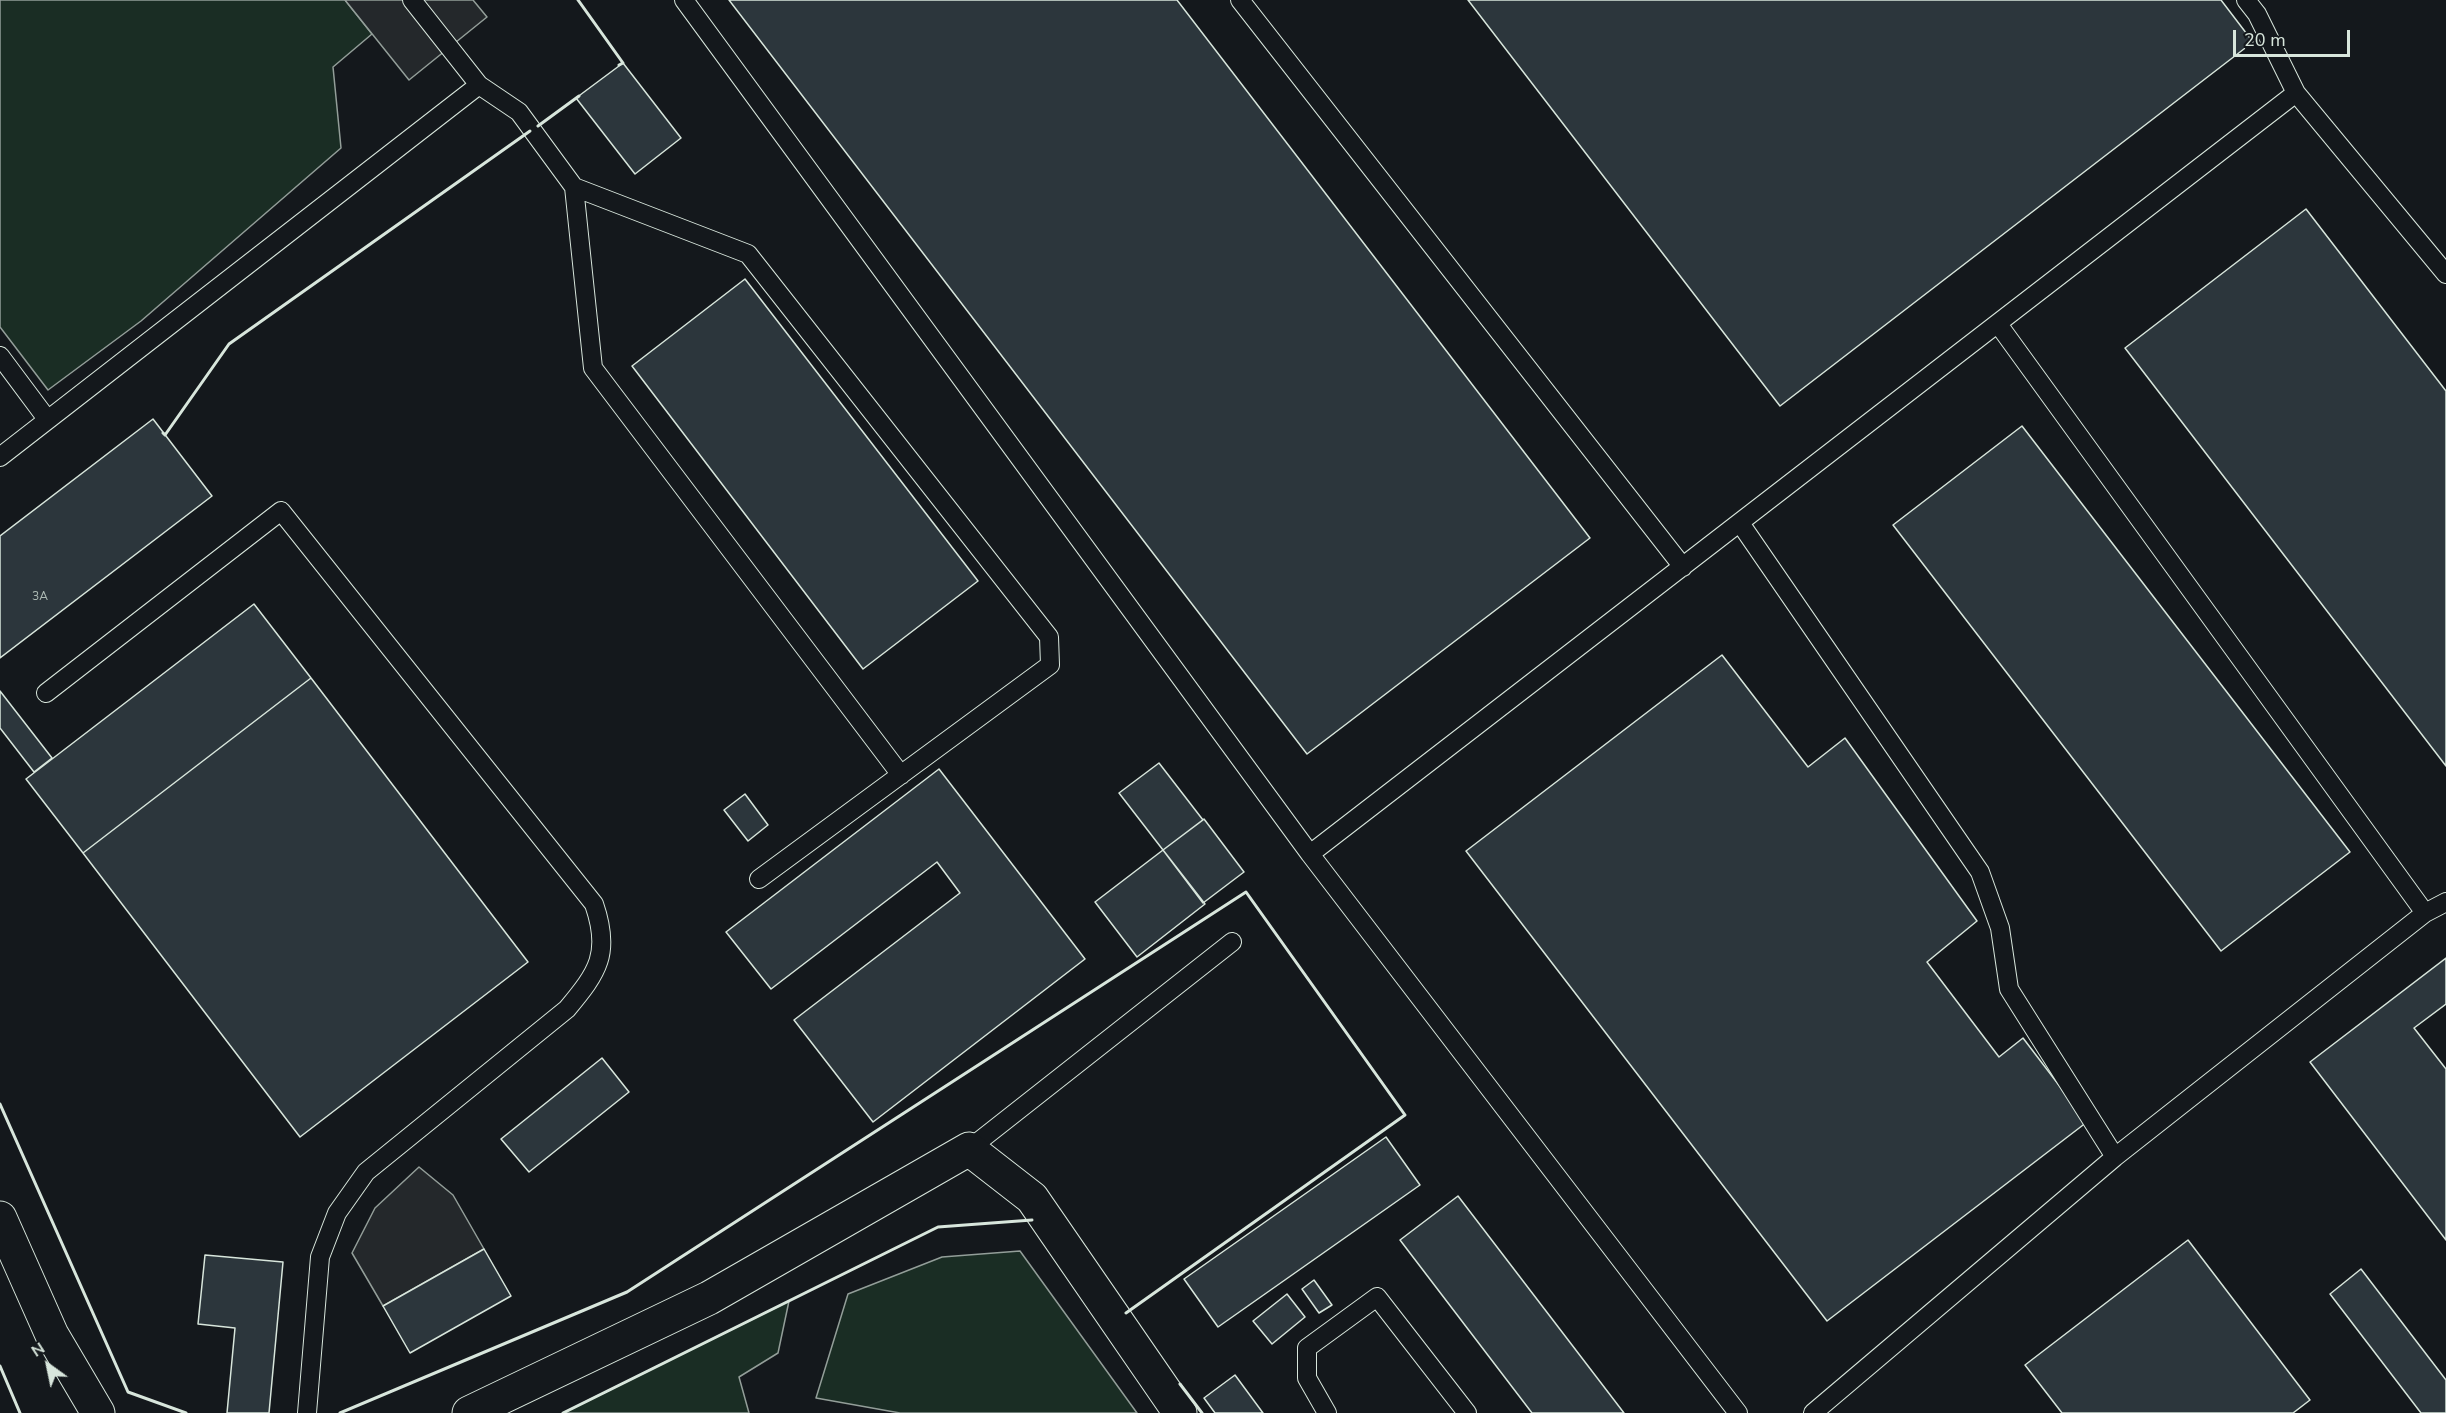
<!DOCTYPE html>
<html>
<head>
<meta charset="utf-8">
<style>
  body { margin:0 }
  #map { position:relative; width:2446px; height:1413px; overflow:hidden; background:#14181c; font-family:"Nunito Sans",sans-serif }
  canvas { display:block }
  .north { position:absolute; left:18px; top:1335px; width:60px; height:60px; -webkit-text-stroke:4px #14181c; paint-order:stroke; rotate:327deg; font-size:16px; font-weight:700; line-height:24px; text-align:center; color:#d8e6dc }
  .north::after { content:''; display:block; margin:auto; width:21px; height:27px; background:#d8e6dc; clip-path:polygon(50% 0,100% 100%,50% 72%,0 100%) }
  .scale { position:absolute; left:2233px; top:30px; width:117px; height:27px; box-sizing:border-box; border:3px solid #d8e6dc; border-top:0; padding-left:8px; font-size:18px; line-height:21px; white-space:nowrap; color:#d8e6dc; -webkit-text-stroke:4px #14181c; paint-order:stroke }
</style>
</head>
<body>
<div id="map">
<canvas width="2446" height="1413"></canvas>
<div class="north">N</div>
<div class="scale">20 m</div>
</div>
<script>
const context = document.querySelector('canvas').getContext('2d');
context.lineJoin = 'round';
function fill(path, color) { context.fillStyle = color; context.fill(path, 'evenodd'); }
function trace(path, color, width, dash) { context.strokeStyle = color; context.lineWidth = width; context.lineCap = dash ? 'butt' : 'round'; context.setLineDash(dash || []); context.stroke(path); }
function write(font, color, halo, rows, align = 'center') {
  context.font = font + ' "Nunito Sans",sans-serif'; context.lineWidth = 4.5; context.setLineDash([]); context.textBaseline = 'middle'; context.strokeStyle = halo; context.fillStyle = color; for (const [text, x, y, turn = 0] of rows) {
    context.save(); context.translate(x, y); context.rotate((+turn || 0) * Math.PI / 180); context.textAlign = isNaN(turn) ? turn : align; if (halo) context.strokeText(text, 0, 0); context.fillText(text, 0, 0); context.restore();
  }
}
const green = new Path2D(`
  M0 0H345L372 34 333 67 341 148 141 321 48 390 0 327Z
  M1020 1251 1137 1413H900L816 1398 848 1294 942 1257Z
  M789 1301 778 1353 739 1377 749 1413H563Z`);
fill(green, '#1a2d24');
trace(green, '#939e99', 1.5);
const parking = new Path2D(`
  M345 0H473L487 17 409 80Z
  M419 1167 453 1195 484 1249 383 1306 352 1253 375 1208Z`);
fill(parking, '#24282b');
trace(parking, '#939e99', 1.5);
const building = new Path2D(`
  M729 0H1177L1590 538 1307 754Z
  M1468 0H2221L2253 42 1780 406Z
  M623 63 681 138 635 174 576 98Z
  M2306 209 2446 391V766L2125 348Z
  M745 279 978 581 863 669 632 366Z
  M153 419 212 496 0 658V536Z
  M2022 426 2350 852 2221 951 1893 525Z
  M254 604 311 678 83 853 26 779Z
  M1722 655 1808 767 1845 738 1977 921 1927 962 1999 1057 2023 1038 2087 1122 1827 1321 1466 851Z
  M311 678 528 962 300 1137 83 853Z
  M0 691 52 758 34 772 0 728Z
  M1159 763 1203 820 1163 850 1119 793Z
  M939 769 1085 959 873 1122 794 1020 960 893 937 862 771 989 726 932Z
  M745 794 768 825 748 841 724 810Z
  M1204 819 1244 872 1203 903 1163 850Z
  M1163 850 1205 904 1137 957 1095 902Z
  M2446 958V1004L2414 1028 2446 1069V1240L2310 1062Z
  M602 1058 629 1092 529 1172 501 1139Z
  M1386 1137 1420 1185 1218 1327 1184 1279Z
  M1458 1196 1624 1413H1532L1400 1240Z
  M2188 1240 2310 1400 2293 1413H2062L2025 1365Z
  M484 1249 511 1296 410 1353 383 1306Z
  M205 1255 283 1262 269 1413H227L235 1328 198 1324Z
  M2361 1269 2446 1380V1413H2421L2330 1294Z
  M1314 1280 1332 1305 1319 1313 1302 1289Z
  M1287 1294 1305 1317 1272 1344 1253 1321Z
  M1235 1375 1263 1413H1215L1204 1398Z`);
fill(building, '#2c363c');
trace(building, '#d8e6dc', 1.5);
const service = new Path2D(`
  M684 0 1310 854
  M1240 0 1683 567
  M2246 0 2257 14 2296 93 2446 274
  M479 85 519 112 574 187 748 254 1049 637 1050 665 759 879
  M574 187 593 368 901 775
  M1998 324 2425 913
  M0 356 47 419
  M0 457 479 85 412 0
  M1740 523 1980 872 2000 928 2009 989 2115 1157
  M46 693 281 511 594 904C611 953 598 972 567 1009L366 1172 337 1213 320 1257 307 1413
  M969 1149 1232 942
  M1327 1413 1307 1378V1348L1377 1297 1467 1413
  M1738 1413 1310 854 2296 93
  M1813 1413 2115 1157 2425 913 2446 902`);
const minor = new Path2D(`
  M0 1218 52 1335 98 1413
  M469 1413 709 1298 969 1149 1032 1198 1180 1413`);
trace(service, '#d8e6dc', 20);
trace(minor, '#d8e6dc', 35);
trace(service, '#14181c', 18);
trace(minor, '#14181c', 33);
trace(new Path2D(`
  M578 0 623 63 619 65
  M538 126 579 96
  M163 433 165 435 229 344 530 131
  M0 1104 128 1392 186 1413
  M0 1366 20 1413
  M1180 1384 1202 1413
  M340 1413 627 1292 1246 892 1405 1115 1126 1313
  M563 1413 938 1227 1032 1220`), '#d8e6dc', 3);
write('12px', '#adbab4', null, [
  ["3А",40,597]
]);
</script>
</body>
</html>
